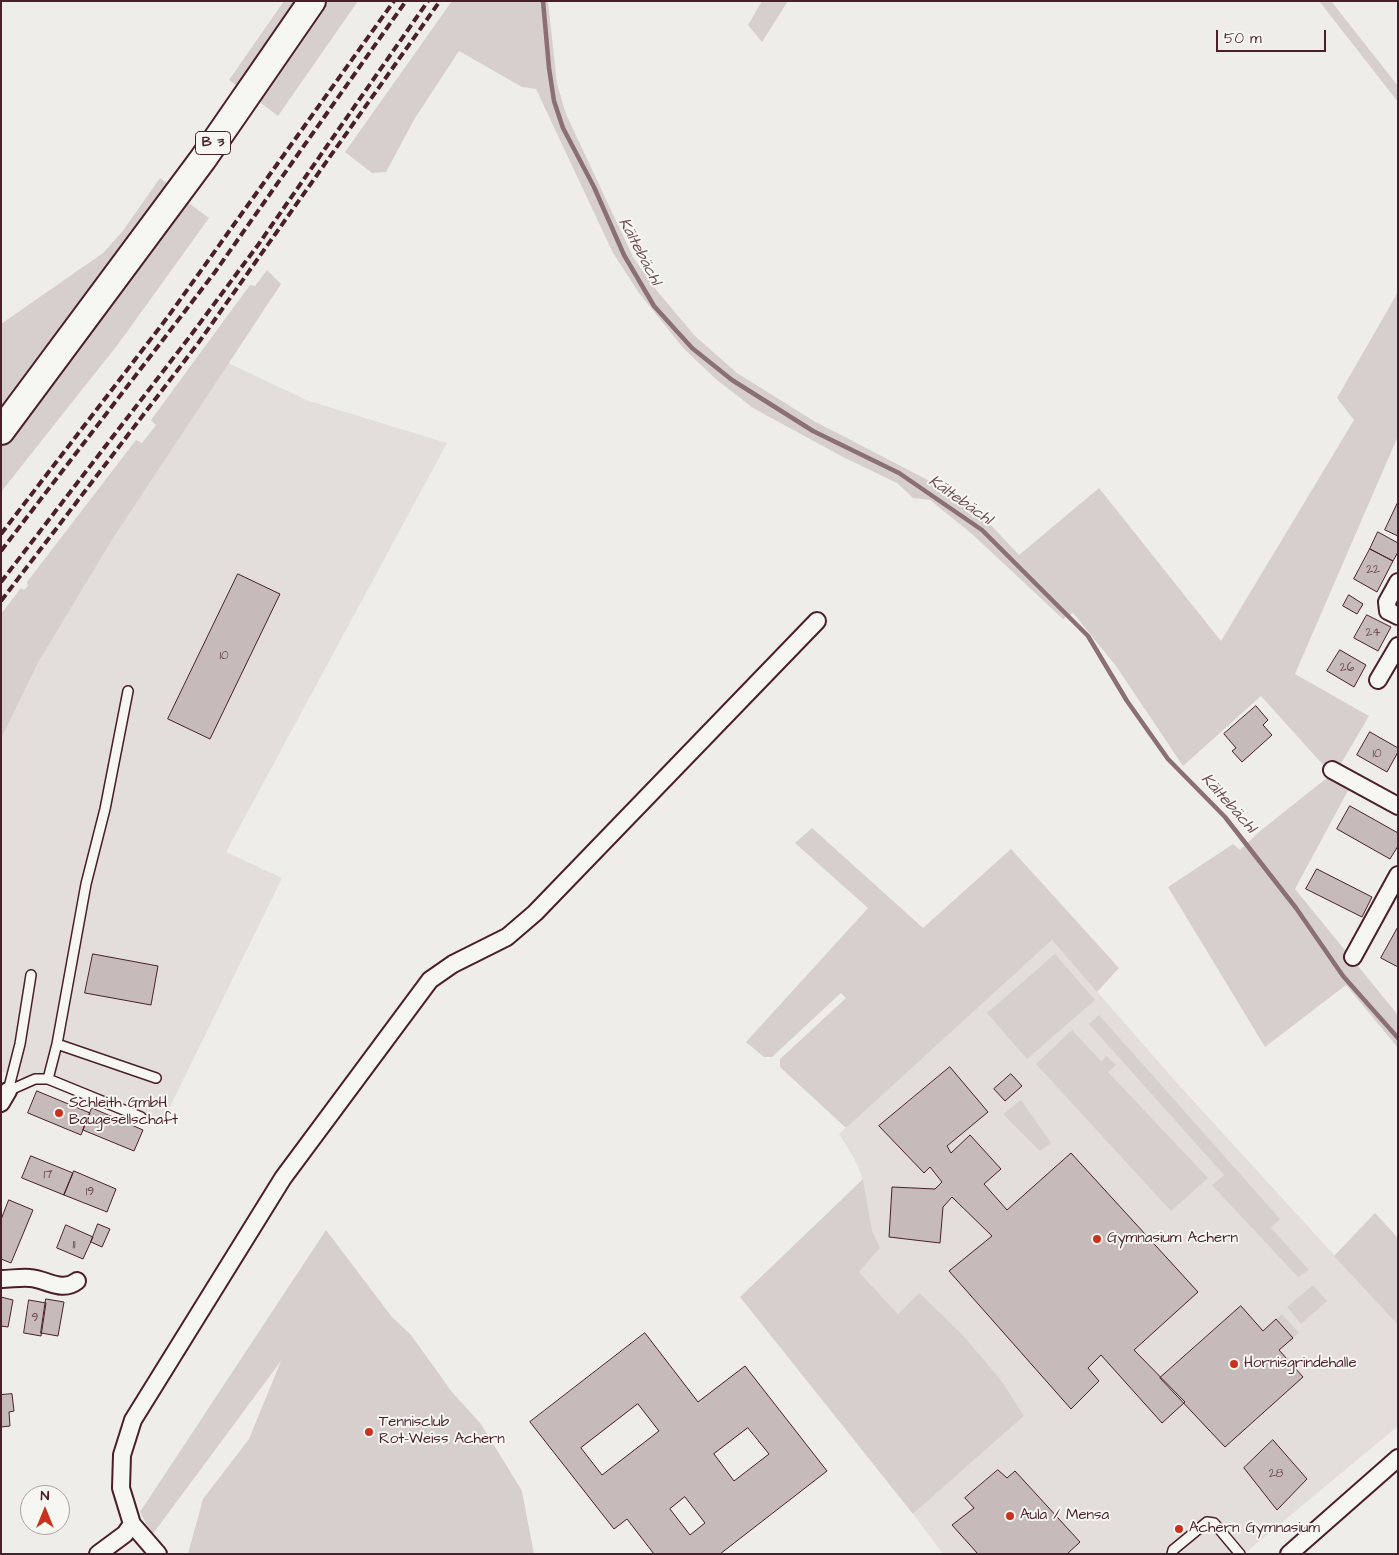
<!DOCTYPE html>
<html>
<head>
<meta charset="utf-8">
<style>
  body { margin:0 }
  #map { position:relative; width:1399px; height:1555px; overflow:hidden; background:#efedea; font-family:"Architects Daughter",sans-serif }
  canvas { display:block }
  .frame { position:absolute; inset:0; border:2px solid #4a1f2b; pointer-events:none }
  .north { position:absolute; left:20px; top:1485px; width:50px; height:50px; box-sizing:border-box; background:#f6f6f2; border:1px solid #b1a0a2; border-radius:50%; rotate:0deg; font-size:14px; font-weight:700; line-height:20px; text-align:center; color:#4a1f2b }
  .north::after { content:''; display:block; margin:auto; width:18px; height:22px; background:#c8321e; clip-path:polygon(50% 0,100% 100%,50% 72%,0 100%) }
  .scale { position:absolute; left:1216px; top:30px; width:110px; height:22px; box-sizing:border-box; border:2px solid #4a1f2b; border-top:0; padding-left:6px; font-size:15px; line-height:18px; white-space:nowrap; color:#4a1f2b; -webkit-text-stroke:4px #f6f6f2; paint-order:stroke }
</style>
</head>
<body>
<div id="map">
<canvas width="1399" height="1555"></canvas>
<div class="frame"></div>
<div class="north">N</div>
<div class="scale">50 m</div>
</div>
<script>
const context = document.querySelector('canvas').getContext('2d');
context.lineJoin = 'round';
function fill(path, color) { context.fillStyle = color; context.fill(path, 'evenodd'); }
function trace(path, color, width, dash) { context.strokeStyle = color; context.lineWidth = width; context.lineCap = dash ? 'butt' : 'round'; context.setLineDash(dash || []); context.stroke(path); }
function write(font, color, halo, rows, align = 'center') {
  context.font = font + ' "Architects Daughter",sans-serif'; context.lineWidth = 4; context.setLineDash([]); context.textBaseline = 'middle'; context.strokeStyle = halo; context.fillStyle = color; for (const [text, x, y, turn = 0] of rows) {
    context.save(); context.translate(x, y); context.rotate((+turn || 0) * Math.PI / 180); context.textAlign = isNaN(turn) ? turn : align; if (halo) context.strokeText(text, 0, 0); context.fillText(text, 0, 0); context.restore();
  }
}
fill(new Path2D(`
  M228 363 309 401 447 443 226 852 282 878 163 1121 1 1071V739L38 663 112 540Z
  M1052 940 1177 1083 1398 1325V1426L1244 1554H943L913 1514 1024 1416 1001 1380 963 1335 919 1294 898 1314 859 1272 880 1248 872 1230 863 1179 854 1158 839 1134Z`), '#e3dedc');
fill(new Path2D(`
  M284 1H305L243 90 229 80Z
  M326 1H358L278 116 257 100Z
  M452 1H548L557 84 566 114 633 257 653 286 695 336 737 373 814 421 947 490 988 522 1019 555 1099 488 1221 641 1354 420 1337 398 1398 292V436L1295 674 1369 716 1336 772 1324 766 1261 696 1183 766 1116 666 1073 613 1063 619 972 534 930 500 913 498 897 483 843 457 753 408 717 380 684 349 639 293 613 253 536 89 522 87 459 51 415 118 386 172 372 173 345 152Z
  M762 1H788L762 42 748 25Z
  M1319 1H1331L1398 86V102Z
  M160 178 173 188 1 417V324L103 253 122 232Z
  M183 199 209 218 119 343 1 492V447L51 383Z
  M267 270 281 284 112 540 38 663 1 739V614L21 588 24 590 28 586 27 582 136 440 142 443 156 425 151 420 250 285 255 286Z
  M1334 775 1351 785 1295 889 1398 1015V1048L1346 985 1265 1047 1168 887 1233 844 1240 850 1259 832 1328 777Z
  M812 828 923 928 1011 849 1119 968 1097 992 1052 940 846 1128 780 1067V1059L846 998 841 993 772 1057H764L746 1042 868 908 795 843Z
  M1055 954 1095 1000 1027 1059 987 1013Z
  M1099 1015 1280 1219 1271 1228 1309 1270 1298 1277 1212 1185 1224 1175 1089 1024Z
  M1072 1030 1101 1061 1107 1056 1116 1065 1108 1072 1208 1178 1171 1211 1036 1064Z
  M1021 1100 1051 1143 1040 1151 1003 1114Z
  M863 1179 872 1230 880 1248 859 1272 898 1314 919 1293 963 1335 1001 1380 1024 1416 913 1514 740 1297Z
  M1375 1213 1398 1238V1325L1334 1256Z
  M326 1230 392 1317 411 1335 452 1392 481 1424 522 1491 534 1554H188L203 1499 249 1439 281 1361 152 1535 140 1512Z
  M1313 1285 1327 1301 1301 1324 1287 1307Z
  M1282 1314 1299 1333 1293 1338 1276 1319Z`), '#d7cfce');
trace(new Path2D(`
  M543 1 549 68 554 101 563 128 594 187 624 255 654 306 692 348 732 380 813 431 899 473 982 530 1088 636 1127 701 1168 759 1225 817 1296 908 1343 976 1398 1038`), '#8a6f74', 4.5);
const building = new Path2D(`
  M1398 502V536L1385 530Z
  M1378 532 1398 543V552L1393 561 1370 549Z
  M1370 549 1393 561 1377 592 1354 579Z
  M238 574 280 594 210 739 168 719Z
  M1349 595 1363 604 1357 614 1343 606Z
  M1367 615 1391 627 1378 651 1354 638Z
  M1340 650 1366 665 1354 687 1327 671Z
  M1256 706 1268 720 1263 725 1272 735 1242 762 1232 751 1236 748 1224 734Z
  M1370 732 1398 748V752L1387 772 1357 755Z
  M1350 806 1398 833V846L1390 859 1337 829Z
  M1317 869 1372 897 1362 917 1306 889Z
  M1398 927V967L1381 958Z
  M93 954 158 966 151 1005 85 993Z
  M950 1067 988 1112 947 1146 951 1153 970 1135 1001 1169 984 1184 1007 1210 1071 1153 1198 1292 1134 1350 1185 1402 1162 1423 1101 1355 1088 1368 1099 1381 1071 1409 949 1271 992 1236 952 1197 943 1207 940 1243 889 1237 892 1187 935 1189 942 1182 930 1167 924 1173 879 1126Z
  M1011 1074 1022 1086 1005 1101 994 1089Z
  M37 1091 90 1113 81 1135 28 1113Z
  M92 1108 143 1130 134 1151 83 1130Z
  M31 1156 73 1173 64 1195 22 1178Z
  M74 1171 116 1189 107 1212 64 1195Z
  M9 1200 33 1210 11 1263 1 1259V1220Z
  M98 1224 110 1229 102 1247 91 1242Z
  M66 1225 93 1237 83 1259 57 1248Z
  M1 1297 13 1300 8 1327 1 1326Z
  M46 1299 64 1302 58 1336 41 1333Z
  M29 1300 46 1303 41 1336 24 1333Z
  M1241 1306 1263 1331 1276 1319 1293 1338 1279 1350 1303 1377 1225 1447 1160 1378Z
  M645 1333 698 1402 745 1366 827 1471 720 1554H654L627 1519 614 1529 530 1422ZM638 1404 659 1431 602 1475 581 1448ZM748 1428 769 1454 734 1481 714 1454ZM685 1497 705 1523 690 1535 670 1509Z
  M12 1394 14 1411 9 1412 10 1426 1 1427V1395Z
  M1273 1440 1307 1479 1277 1510 1244 1468Z
  M998 1470 1007 1478 1015 1471 1080 1542 1067 1554H978L952 1525 974 1508 965 1498Z`);
fill(building, '#c6babb');
trace(building, '#4a1f2b', 1);
const lane = new Path2D(`
  M57 1044 86 884 105 809 128 691
  M48 1079 57 1044 156 1078
  M8 1091 35 1079H48L141 1117
  M8 1091 20 1044 31 975
  M1172 1554 1173 1550 1207 1522 1214 1523 1240 1554`);
const street = new Path2D(`
  M1398 582 1387 602 1388 611 1398 616
  M1378 680 1398 646
  M1332 770 1398 806
  M1353 957 1398 875
  M1 1103 8 1091
  M1 1279C11 1279 21 1277 30 1278 46 1279 62 1293 77 1281
  M98 1554 125 1534 132 1524
  M158 1554 132 1524 121 1488 122 1455 133 1420 283 1178 430 980 453 964 507 937 535 913 817 621
  M1289 1554 1398 1458`);
const primary = new Path2D(`
  M1 431 203 159 312 1`);
trace(lane, '#4a1f2b', 12);
trace(street, '#4a1f2b', 20);
trace(primary, '#4a1f2b', 30);
trace(lane, '#f6f6f2', 9);
trace(street, '#f6f6f2', 16);
trace(primary, '#f6f6f2', 26);
trace(new Path2D(`
  M1 534 167 318 394 1
  M1 551 215 272 406 1
  M1 582 191 335 258 245 428 1
  M1 601 199 342 440 1`), '#4a1f2b', 4, [8, 4]);
for (const [x, y, r, color] of [
  [59,1113,5,"#c8321e"],
  [1097,1239,5,"#c8321e"],
  [1234,1364,5,"#c8321e"],
  [369,1432,5,"#c8321e"],
  [1010,1516,5,"#c8321e"],
  [1179,1529,5,"#c8321e"]
]) { const dot = new Path2D(); dot.arc(x, y, r, 0, 2 * Math.PI); context.fillStyle = color; context.fill(dot); trace(dot, '#f6f6f2', 2); }
write('12px', '#69464f', null, [
  ["22",1373,570],
  ["24",1373,633],
  ["10",224,656],
  ["26",1347,668],
  ["10",1377,754],
  ["17",48,1175],
  ["19",90,1192],
  ["11",74,1245],
  ["9",35,1318],
  ["28",1276,1474]
]);
for (const [x, y, w] of [
  [213,143,35]
]) { const box = new Path2D(); box.roundRect(x - w / 2, y - 11.5, w, 23, 4); context.fillStyle = '#f6f6f2'; context.fill(box); trace(box, '#4a1f2b', 1); }
write('bold 14px', '#4a1f2b', null, [
  ["B 3",213,143]
]);
write('15px', '#4a1f2b', '#f6f6f2', [
  ["Schleith GmbH",69,1104],
  ["Baugesellschaft",69,1121],
  ["Gymnasium Achern",1107,1239],
  ["Hornisgrindehalle",1244,1364],
  ["Tennisclub",379,1423],
  ["Rot-Weiss Achern",379,1440],
  ["Aula / Mensa",1020,1516],
  ["Achern Gymnasium",1189,1529]
], 'left');
write('italic 16px', '#6f4e56', '#f6f6f2', [
  ["Kältebächl",639,252,62],
  ["Kältebächl",960,501,35],
  ["Kältebächl",1228,804,48]
]);
</script>
</body>
</html>
